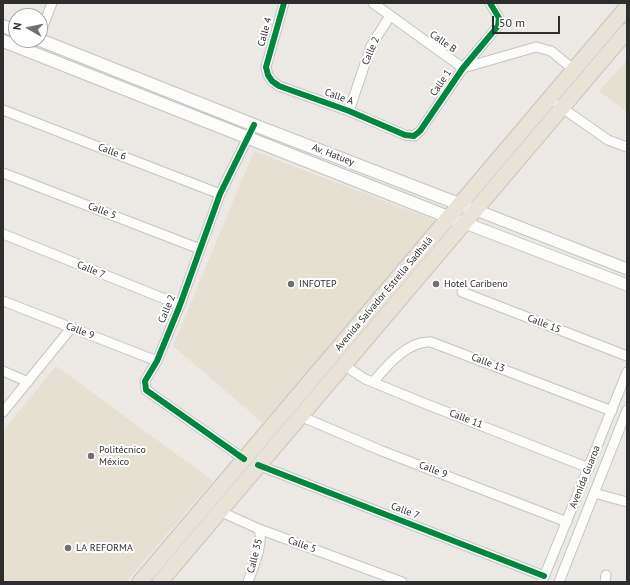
<!DOCTYPE html>
<html>
<head>
<meta charset="utf-8">
<style>
  body { margin:0 }
  #map { position:relative; width:630px; height:585px; overflow:hidden; background:#ece8e4; font-family:"PT Sans",sans-serif }
  canvas { display:block }
  .frame { position:absolute; inset:0; border:4px solid #2e2e2e; pointer-events:none }
  .north { position:absolute; left:8px; top:8px; width:40px; height:40px; box-sizing:border-box; background:#fff; border:1px solid #ababab; border-radius:50%; rotate:279deg; font-size:11px; font-weight:700; line-height:16px; text-align:center; color:#2e2e2e }
  .north::after { content:''; display:block; margin:auto; width:14px; height:18px; background:#706f6e; clip-path:polygon(50% 0,100% 100%,50% 72%,0 100%) }
  .scale { position:absolute; left:492px; top:16px; width:68px; height:18px; box-sizing:border-box; border:2px solid #2e2e2e; border-top:0; padding-left:5px; font-size:12px; line-height:14px; white-space:nowrap; color:#2e2e2e; -webkit-text-stroke:3px #fff; paint-order:stroke }
</style>
</head>
<body>
<div id="map">
<canvas width="630" height="585"></canvas>
<div class="frame"></div>
<div class="north">N</div>
<div class="scale">50 m</div>
</div>
<script>
const context = document.querySelector('canvas').getContext('2d');
context.lineJoin = 'round';
function fill(path, color) { context.fillStyle = color; context.fill(path, 'evenodd'); }
function trace(path, color, width, dash) { context.strokeStyle = color; context.lineWidth = width; context.lineCap = dash ? 'butt' : 'round'; context.setLineDash(dash || []); context.stroke(path); }
function write(font, color, halo, rows, align = 'center') {
  context.font = font + ' "PT Sans",sans-serif'; context.lineWidth = 4; context.setLineDash([]); context.textBaseline = 'middle'; context.strokeStyle = halo; context.fillStyle = color; for (const [text, x, y, turn = 0] of rows) {
    context.save(); context.translate(x, y); context.rotate((+turn || 0) * Math.PI / 180); context.textAlign = isNaN(turn) ? turn : align; if (halo) context.strokeText(text, 0, 0); context.fillText(text, 0, 0); context.restore();
  }
}
fill(new Path2D(`
  M627 60V112L599 91Z
  M254 151 437 221 263 423 173 346Z
  M56 366 213 481 126 582H3V431Z`), '#e6e0d3');
const minor = new Path2D(`
  M284 3 266 67 268 75 272 81 279 86 349 111 405 135 414 136 420 131 463 68 498 26 499 18 490 3
  M373 3 463 68 536 47 551 51 573 69
  M40 34 52 3
  M558 105 608 140 627 147
  M3 110 220 194
  M349 111 371 46 390 16
  M3 173 200 249
  M3 234 180 305
  M462 292 627 356
  M3 301 157 361
  M345 366 365 379 421 402 589 468
  M3 371 28 382
  M373 382C387 366 408 340 431 342L612 411
  M3 412 72 327
  M300 416 382 451 567 522
  M244 459 146 390 145 381 157 361 180 305 220 194 254 125
  M258 465 544 576
  M594 493 627 502
  M217 510 259 529 402 582
  M248 582C253 567 264 545 259 529
  M542 582 627 372
  M559 582 627 410
  M605 582 606 575`);
const tertiary = new Path2D(`
  M476 210 627 269
  M465 223 627 285`);
const secondary = new Path2D(`
  M3 26 16 31
  M40 40 254 125 467 207
  M3 41 456 220`);
const trunk = new Path2D(`
  M140 582 627 7
  M160 582 627 31`);
trace(minor, '#c5c4c5', 11);
trace(tertiary, '#c5c4c5', 13);
trace(secondary, '#c5c4c5', 14);
trace(trunk, '#c6c5c4', 17);
trace(minor, '#fcfcfb', 9);
trace(tertiary, '#fcfcfb', 11);
trace(secondary, '#fcfcfb', 12);
trace(trunk, '#e9e2d6', 15);
trace(new Path2D(`
  M284 3 266 67 268 75 272 81 279 86 349 111 405 135 414 136 420 131 463 68 498 26 499 18 490 3
  M244 459 146 390 145 381 157 361 180 305 220 194 254 125
  M258 465 544 576`), '#00873e', 6);
for (const [x, y, r, color] of [
  [291,284,4,"#706f6e"],
  [436,284,4,"#706f6e"],
  [91,456,4,"#706f6e"],
  [68,548,4,"#706f6e"]
]) { const dot = new Path2D(); dot.arc(x, y, r, 0, 2 * Math.PI); context.fillStyle = color; context.fill(dot); trace(dot, '#fff', 1.5); }
write('10px', '#2e2e2e', '#fff', [
  ["Calle 4",265,32,-75],
  ["Calle B",443,42,35],
  ["Calle 2",371,51,-67],
  ["Calle 1",441,83,-56],
  ["Calle A",339,97,19],
  ["Calle 6",112,152,21],
  ["Av. Hatuey",333,155,21],
  ["Calle 5",102,211,21],
  ["Calle 7",91,270,22],
  ["Avenida Salvador Estrella Sadhalá",384,294,-50],
  ["Calle 2",167,309,-68],
  ["Calle 15",544,324,21],
  ["Calle 9",80,331,21],
  ["Calle 13",488,363,21],
  ["Calle 11",466,419,21],
  ["Calle 9",433,470,21],
  ["Avenida Guaroa",585,477,-68],
  ["Calle 7",405,511,21],
  ["Calle 5",302,545,20],
  ["Calle 35",255,556,-76]
]);
write('10px', '#2e2e2e', '#fff', [
  ["INFOTEP",299,284],
  ["Hotel Caribeno",444,284],
  ["Politécnico",99,450],
  ["México",99,462],
  ["LA REFORMA",76,548]
], 'left');
</script>
</body>
</html>
